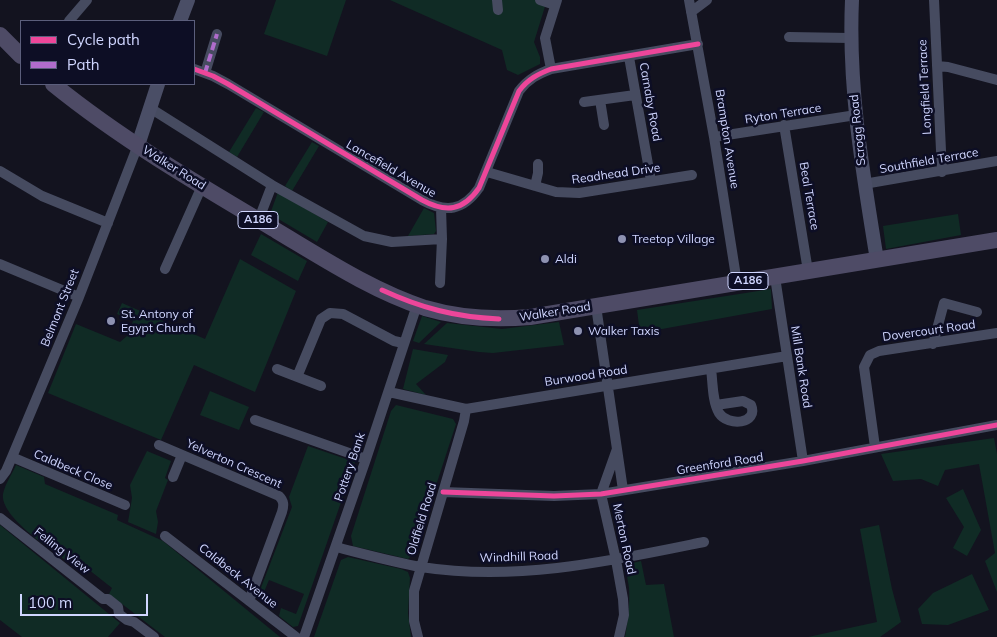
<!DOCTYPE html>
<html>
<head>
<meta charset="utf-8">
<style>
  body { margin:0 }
  #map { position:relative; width:997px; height:637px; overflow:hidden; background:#13131f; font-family:Mulish,sans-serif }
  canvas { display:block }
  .legend { position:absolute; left:20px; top:20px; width:175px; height:65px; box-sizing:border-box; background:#0d0e25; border:1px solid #5b5e7c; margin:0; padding:6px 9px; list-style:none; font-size:15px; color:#d0d6ff }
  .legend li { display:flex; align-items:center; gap:10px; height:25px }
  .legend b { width:25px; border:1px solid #5b5e7c }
  .scale { position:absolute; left:20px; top:594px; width:128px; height:22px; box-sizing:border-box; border:2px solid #d0d6ff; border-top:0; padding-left:6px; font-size:15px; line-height:18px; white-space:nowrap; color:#d0d6ff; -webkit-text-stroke:4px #0d0e25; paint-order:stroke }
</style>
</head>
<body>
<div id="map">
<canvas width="997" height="637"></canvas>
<ul class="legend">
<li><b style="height:6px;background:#ed469a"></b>Cycle path</li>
<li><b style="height:6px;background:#b06ccc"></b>Path</li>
</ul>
<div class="scale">100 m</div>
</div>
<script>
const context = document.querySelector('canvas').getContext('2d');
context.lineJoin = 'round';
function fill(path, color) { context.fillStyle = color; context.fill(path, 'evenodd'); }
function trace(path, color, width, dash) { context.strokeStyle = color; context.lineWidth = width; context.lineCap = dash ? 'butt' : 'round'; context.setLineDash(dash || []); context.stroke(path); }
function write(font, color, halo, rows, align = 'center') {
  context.font = font + ' Mulish,sans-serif'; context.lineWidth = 5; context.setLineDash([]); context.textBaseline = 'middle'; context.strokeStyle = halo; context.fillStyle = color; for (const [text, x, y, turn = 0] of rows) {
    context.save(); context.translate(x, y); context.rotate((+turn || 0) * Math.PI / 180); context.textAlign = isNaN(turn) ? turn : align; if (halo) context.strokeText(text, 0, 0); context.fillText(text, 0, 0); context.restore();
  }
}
fill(new Path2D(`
  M276 0H346L327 56 264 34Z
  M390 0H547L534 42 540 57V64L518 75 507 70 502 50Z
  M256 108 264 112 237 157 229 152Z
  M312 142 319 146 292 191 285 186Z
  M278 192 328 222 317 242 270 214Z
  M424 208 434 213 436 231 434 234 408 236Z
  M958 214 961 235 886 249 883 226Z
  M261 234 307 261 298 281 251 255Z
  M240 259 296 291 255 392 194 365 161 440 48 393 76 324 120 342 127 336 133 321 117 314 122 303 205 339Z
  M771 289 772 309 640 333 637 310Z
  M422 316 441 322 419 343 413 341Z
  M559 322 564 345 493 353 479 352 424 344 447 323 502 329Z
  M413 349 448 355 445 362 416 384 426 395 403 389Z
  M210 391 249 407 239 430 200 415Z
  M396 405 453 419 456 424 414 553 408 559 353 546 351 536 391 411Z
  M994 438 997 454V592L985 561 995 553 979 464 945 470 938 486 921 479 893 481 881 454Z
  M308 446 355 462 298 626 293 627 279 616 281 608 296 614 304 594 269 580 261 599 257 598 292 507 289 497Z
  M147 451 171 461 165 478 168 480 156 511 158 522 156 534 128 522 132 498 130 485Z
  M16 465 44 477 45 484 118 515 117 520 163 541 280 637H165L109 594 112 588 74 558 68 562C51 549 0 517 3 494 5 484 12 474 16 465Z
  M963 489 981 530 967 556 953 548 964 527 946 498Z
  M0 525 120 623 108 637H22L0 620Z
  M879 525 892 589 901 622 880 637H808L877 622 860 529Z
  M348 557 401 569 408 572 410 578 408 613 411 637H314L341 560Z
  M641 561 646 585 664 584 674 637H625C628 621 630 604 629 588 628 579 625 573 628 564Z
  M972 574 989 610 948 625 922 624 918 609 933 593Z`), '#102b25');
trace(new Path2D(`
  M497 0 498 10
  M540 0 555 5
  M689 0 714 137 737 283
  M934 0 942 172
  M691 12 707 0
  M69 21 87 0
  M789 37 850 38
  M629 57 651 181
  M937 66 948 67 997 80
  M194 69 213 76 228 84 422 200C446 213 463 211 479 188L519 91C528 79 538 74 551 69L698 44
  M551 69 545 38 557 0
  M205 73 217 34
  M600 100 604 125
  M584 102 635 95
  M150 108 272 185 364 236 392 242 442 239
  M784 125 808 271
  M714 137 856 115
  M0 171 42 196 108 223
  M487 172 556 192 579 193 692 175
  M864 184 997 161
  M535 186 538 173V164
  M262 211 272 185
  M0 264 79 297
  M165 269 202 186
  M775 277 803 461
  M440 283 442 239 441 208
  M596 306 623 490
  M933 344 944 303 977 312
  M277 369 321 386
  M711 369C713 383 712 401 719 413 728 427 759 424 751 405L743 401 716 405
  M297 377 321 319 330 313 343 314 394 341 403 343
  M389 392 466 409 787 356
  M255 420 366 459
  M159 445 279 496C284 501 284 505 282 512L249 601
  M875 447 864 367 870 355 879 351 997 333
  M617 449 601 494 616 560 623 599 624 615 619 637
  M12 457 125 505
  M173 477 182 455
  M0 479 6 471 12 457 79 297 138 145
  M443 492 554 496 601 494 803 461 997 425
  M0 518 103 599H108L118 607 119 614 127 620 134 622 154 637
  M165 536 296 637
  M336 547C364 554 393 562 421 567 517 582 611 561 704 542
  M304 637 366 459 417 305
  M418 637 414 621V591L464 421 466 409`), '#464b60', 10);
trace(new Path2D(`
  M852 0C848 88 863 174 877 260
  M180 21 188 0
  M138 145 158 84`), '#4a4e66', 14);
trace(new Path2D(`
  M0 35 21 56
  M53 84C122 140 201 186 277 231 324 259 373 291 425 308 459 318 495 320 530 317L997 240`), '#4e4b66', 16);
trace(new Path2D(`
  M205 73 217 34`), '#b06ccc', 4, [8, 4]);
trace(new Path2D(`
  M194 69 213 76 228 84 422 200C446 213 463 211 479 188L519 91C528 79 538 74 551 69L698 44
  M382 290C421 308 455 317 499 319
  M443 492 554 496 601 494 803 461 997 425`), '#ed469a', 5);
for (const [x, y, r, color] of [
  [622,239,5,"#8e92b1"],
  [545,259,5,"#8e92b1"],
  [111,321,5,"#8e92b1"],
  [578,331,5,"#8e92b1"]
]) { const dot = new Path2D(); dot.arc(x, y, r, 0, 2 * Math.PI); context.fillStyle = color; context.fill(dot); trace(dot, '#0d0e25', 2); }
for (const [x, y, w] of [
  [258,220,40],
  [748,281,40]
]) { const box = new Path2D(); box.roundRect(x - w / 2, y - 8.5, w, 17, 4); context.fillStyle = '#0d0e25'; context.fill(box); trace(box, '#d0d6ff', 1); }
write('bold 11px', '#d0d6ff', null, [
  ["A186",258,220],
  ["A186",748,281]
]);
write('12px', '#d0d6ff', '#0d0e25', [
  ["Longfield Terrace",925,87,-93],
  ["Carnaby Road",650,102,80],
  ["Ryton Terrace",783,114,-9],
  ["Scrogg Road",858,130,-96],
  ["Brampton Avenue",727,139,81],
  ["Southfield Terrace",929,161,-10],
  ["Walker Road",174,168,32],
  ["Lancefield Avenue",391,169,30],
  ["Readhead Drive",616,174,-8],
  ["Beal Terrace",809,196,80],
  ["Belmont Street",60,308,-68],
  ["Walker Road",555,312,-9],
  ["Dovercourt Road",929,331,-8],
  ["Mill Bank Road",801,367,81],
  ["Burwood Road",586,376,-9],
  ["Yelverton Crescent",234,464,24],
  ["Greenford Road",720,464,-9],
  ["Pottery Bank",350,467,-71],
  ["Caldbeck Close",73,470,23],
  ["Oldfield Road",422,519,-73],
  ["Merton Road",624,539,78],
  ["Felling View",62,551,38],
  ["Windhill Road",519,557,-2],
  ["Caldbeck Avenue",238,576,38]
]);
write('12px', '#d0d6ff', '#0d0e25', [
  ["Treetop Village",632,239],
  ["Aldi",555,259],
  ["St. Antony of",121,314],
  ["Egypt Church",121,328],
  ["Walker Taxis",588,331]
], 'left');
</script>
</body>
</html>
